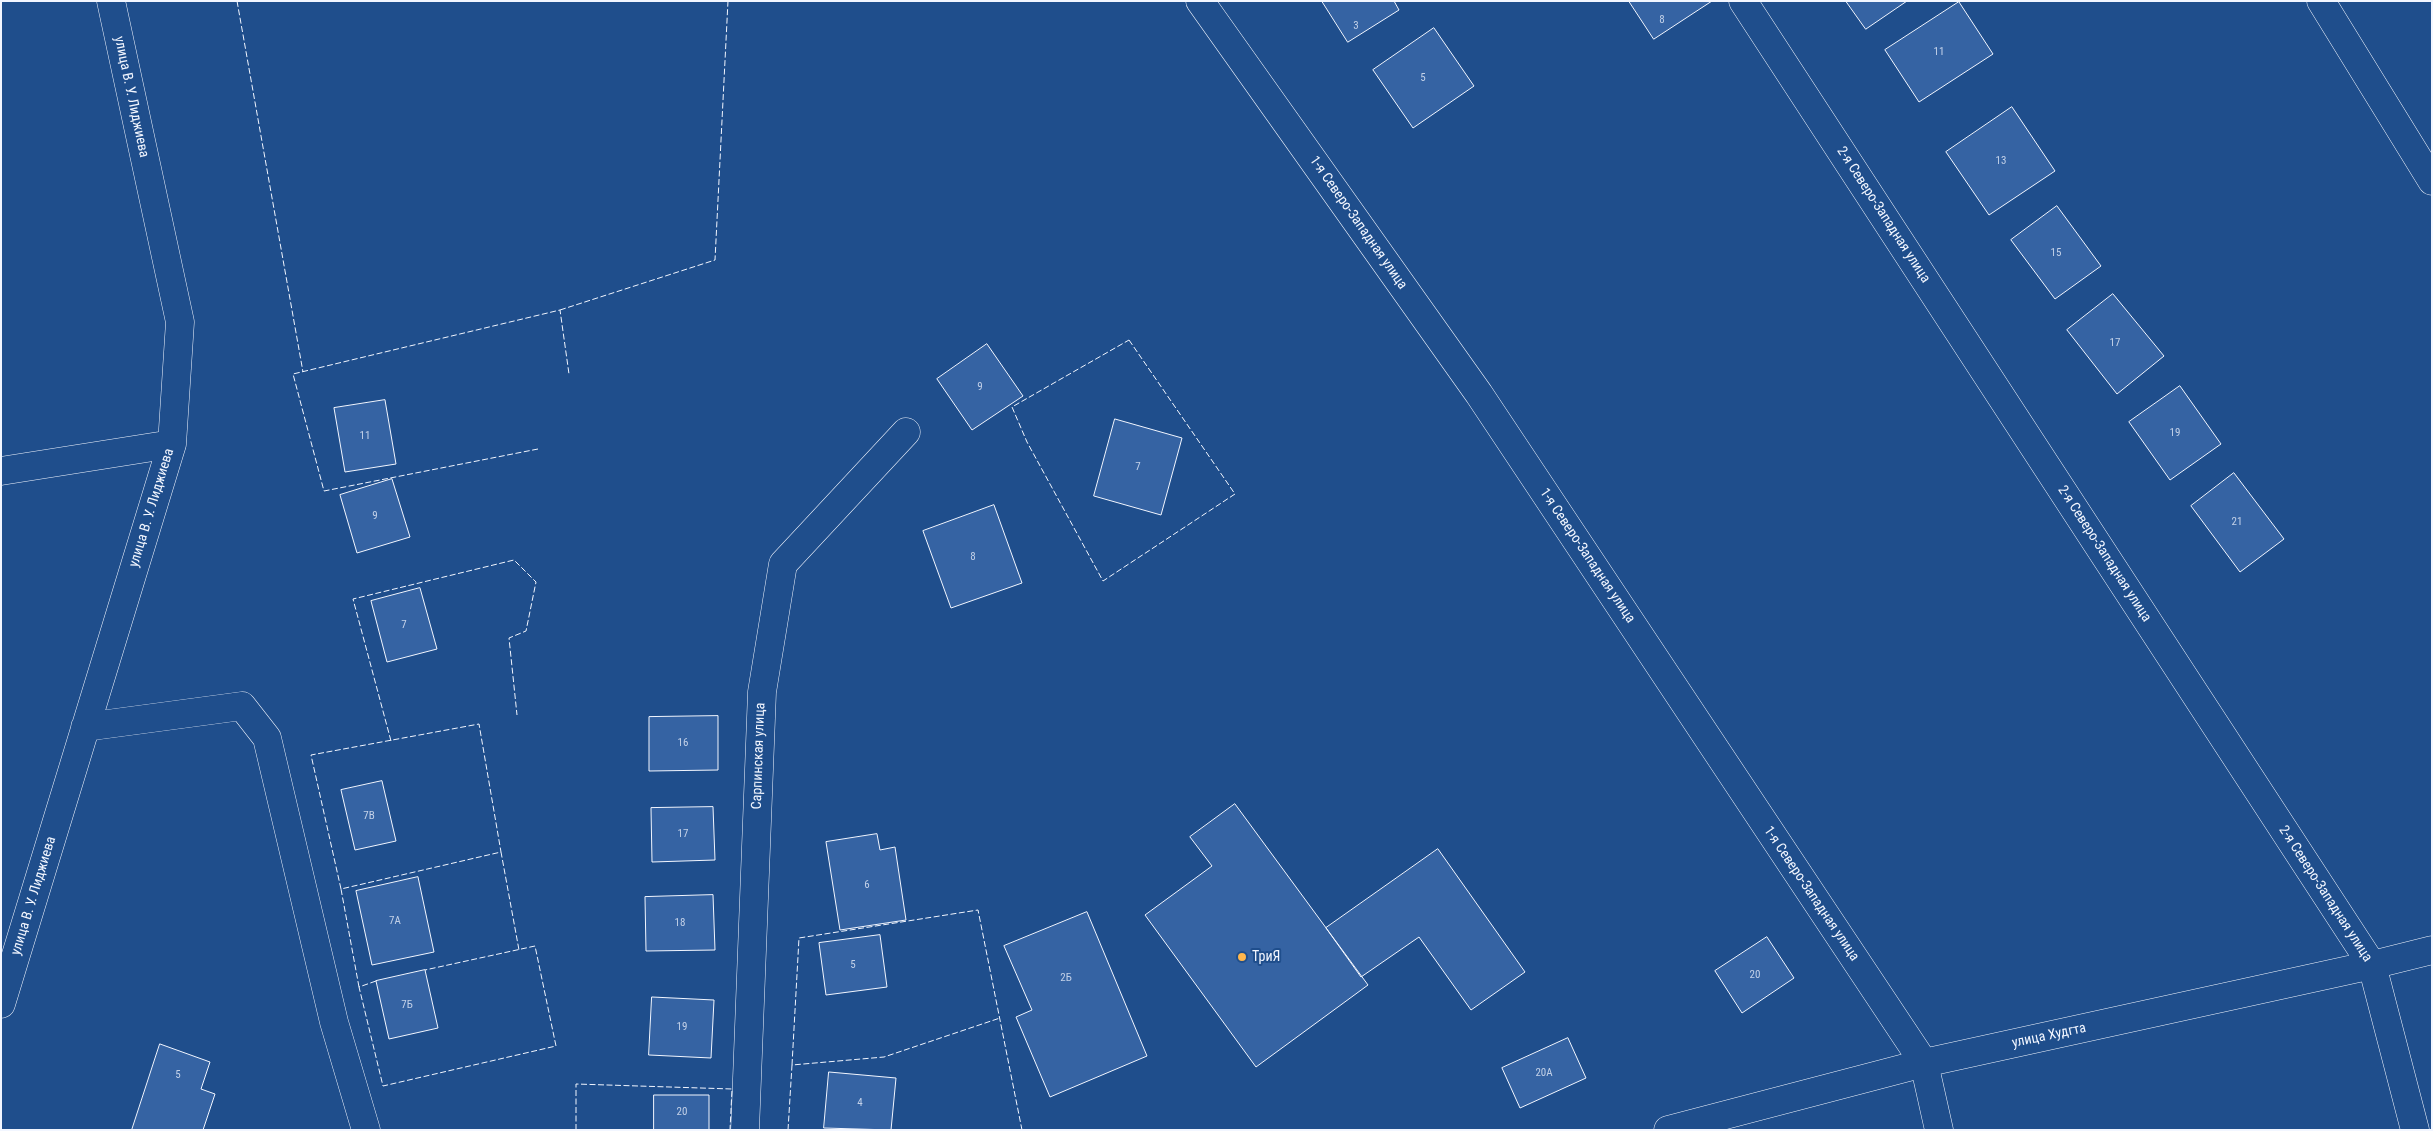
<!DOCTYPE html>
<html>
<head>
<meta charset="utf-8">
<style>
  body { margin:0 }
  #map { position:relative; width:2433px; height:1131px; overflow:hidden; background:#1f4e8c; font-family:"Roboto Condensed",sans-serif }
  canvas { display:block }
  .frame { position:absolute; inset:0; border:2px solid #f2f6ff; pointer-events:none }
</style>
</head>
<body>
<div id="map">
<canvas width="2433" height="1131"></canvas>
<div class="frame"></div>
</div>
<script>
const context = document.querySelector('canvas').getContext('2d');
context.lineJoin = 'round';
function fill(path, color) { context.fillStyle = color; context.fill(path, 'evenodd'); }
function trace(path, color, width, dash) { context.strokeStyle = color; context.lineWidth = width; context.lineCap = dash ? 'butt' : 'round'; context.setLineDash(dash || []); context.stroke(path); }
function write(font, color, halo, rows, align = 'center') {
  context.font = font + ' "Roboto Condensed",sans-serif'; context.lineWidth = 4; context.setLineDash([]); context.textBaseline = 'middle'; context.strokeStyle = halo; context.fillStyle = color; for (const [text, x, y, turn = 0] of rows) {
    context.save(); context.translate(x, y); context.rotate((+turn || 0) * Math.PI / 180); context.textAlign = isNaN(turn) ? turn : align; if (halo) context.strokeText(text, 0, 0); context.fillText(text, 0, 0); context.restore();
  }
}
const building = new Path2D(`
  M1322 1H1394L1399 10 1348 42Z
  M1629 1H1712L1654 39Z
  M1846 1H1907L1866 29Z
  M1959 2 1993 54 1919 102 1885 50Z
  M1434 28 1474 86 1413 128 1373 70Z
  M2012 107 2055 171 1989 215 1946 152Z
  M2057 206 2101 266 2055 299 2011 240Z
  M2113 294 2164 356 2117 394 2067 330Z
  M987 344 1023 396 972 430 937 379Z
  M2180 386 2221 444 2170 480 2129 422Z
  M385 400 396 464 345 472 334 408Z
  M1115 419 1182 438 1161 515 1094 496Z
  M2234 473 2284 539 2240 572 2191 506Z
  M392 479 410 537 357 553 340 495Z
  M994 505 1022 583 951 608 923 531Z
  M420 588 437 649 387 662 371 601Z
  M718 716V770L649 771V717Z
  M382 781 396 841 355 850 341 790Z
  M1235 804 1368 985 1256 1067 1145 915 1212 866 1190 837Z
  M713 807 715 860 652 862 651 808Z
  M877 834 880 850 895 847 906 920 840 930 826 842Z
  M1438 849 1525 972 1471 1010 1419 937 1361 977 1326 928Z
  M418 877 434 952 372 965 356 891Z
  M713 895 715 950 646 951 645 897Z
  M1087 912 1147 1056 1050 1097 1016 1017 1032 1010 1004 946Z
  M880 935 887 987 826 995 819 943Z
  M1767 937 1794 978 1742 1013 1715 971Z
  M425 970 438 1028 389 1039 376 981Z
  M652 997 714 1000 711 1058 649 1055Z
  M1568 1038 1586 1078 1520 1108 1502 1068Z
  M160 1044 210 1062 201 1089 215 1094 203 1130H132Z
  M829 1072 896 1078 891 1130 824 1128Z
  M654 1095H709V1130H654Z`);
fill(building, '#3563a3');
trace(building, '#f2f6ff', 1);
const minor = new Path2D(`
  M1200 1 1479 394 1924 1063 1939 1130
  M1743 1 2372 965 2415 1130
  M2321 1 2432 181
  M1 471 172 444
  M85 727 242 706 267 738 334 1022 366 1130
  M1 1004 172 444 180 322 111 1
  M745 1130 762 692 783 564 906 432
  M1668 1130 1924 1063 2372 965 2432 950`);
trace(minor, '#f2f6ff', 29);
trace(minor, '#1f4e8c', 28);
trace(new Path2D(`
  M237 1 303 372
  M560 310 715 260 728 1
  M1129 340 1235 494 1103 581 1027 442 1012 407Z
  M538 449 324 491 293 374 560 310 569 374
  M391 741 353 599 514 560 536 582 526 631 509 638 517 715
  M341 889 311 755 479 724 501 852
  M376 981 359 987 383 1086 556 1046 535 946 425 970
  M359 987 341 889 501 852 519 950
  M792 1065 799 938 978 910 1022 1130
  M576 1130V1084L732 1089 730 1130
  M788 1130 792 1065 884 1057 1000 1018`), '#f2f6ff', 1, [6, 2.5]);
for (const [x, y, r, color] of [
  [1242,957,5,"#ffb74d"]
]) { const dot = new Path2D(); dot.arc(x, y, r, 0, 2 * Math.PI); context.fillStyle = color; context.fill(dot); trace(dot, '#1f4e8c', 2); }
write('11px', '#c3d1e8', null, [
  ["8",1662,20],
  ["3",1356,26],
  ["11",1939,52],
  ["5",1423,78],
  ["13",2001,161],
  ["15",2056,253],
  ["17",2115,343],
  ["9",980,387],
  ["19",2175,433],
  ["11",365,436],
  ["7",1138,467],
  ["9",375,516],
  ["21",2237,522],
  ["8",973,557],
  ["7",404,625],
  ["16",683,743],
  ["7В",369,816],
  ["17",683,834],
  ["6",867,885],
  ["7А",395,921],
  ["18",680,923],
  ["5",853,965],
  ["20",1755,975],
  ["2Б",1066,978],
  ["7Б",407,1005],
  ["19",682,1027],
  ["20А",1544,1073],
  ["5",178,1075],
  ["4",860,1103],
  ["20",682,1112]
]);
write('14px', '#f2f6ff', '#1f4e8c', [
  ["улица В. У. Лиджиева",131,97,78],
  ["2-я Северо-Западная улица",1883,215,57],
  ["1-я Северо-Западная улица",1358,223,55],
  ["улица В. У. Лиджиева",152,508,-73],
  ["2-я Северо-Западная улица",2104,554,57],
  ["1-я Северо-Западная улица",1587,556,56],
  ["Сарпинская улица",759,756,-88],
  ["1-я Северо-Западная улица",1811,894,56],
  ["2-я Северо-Западная улица",2325,894,57],
  ["улица В. У. Лиджиева",34,896,-73],
  ["улица Худгта",2049,1036,-12]
]);
write('14px', '#f2f6ff', '#1f4e8c', [
  ["ТриЯ",1252,957]
], 'left');
</script>
</body>
</html>
